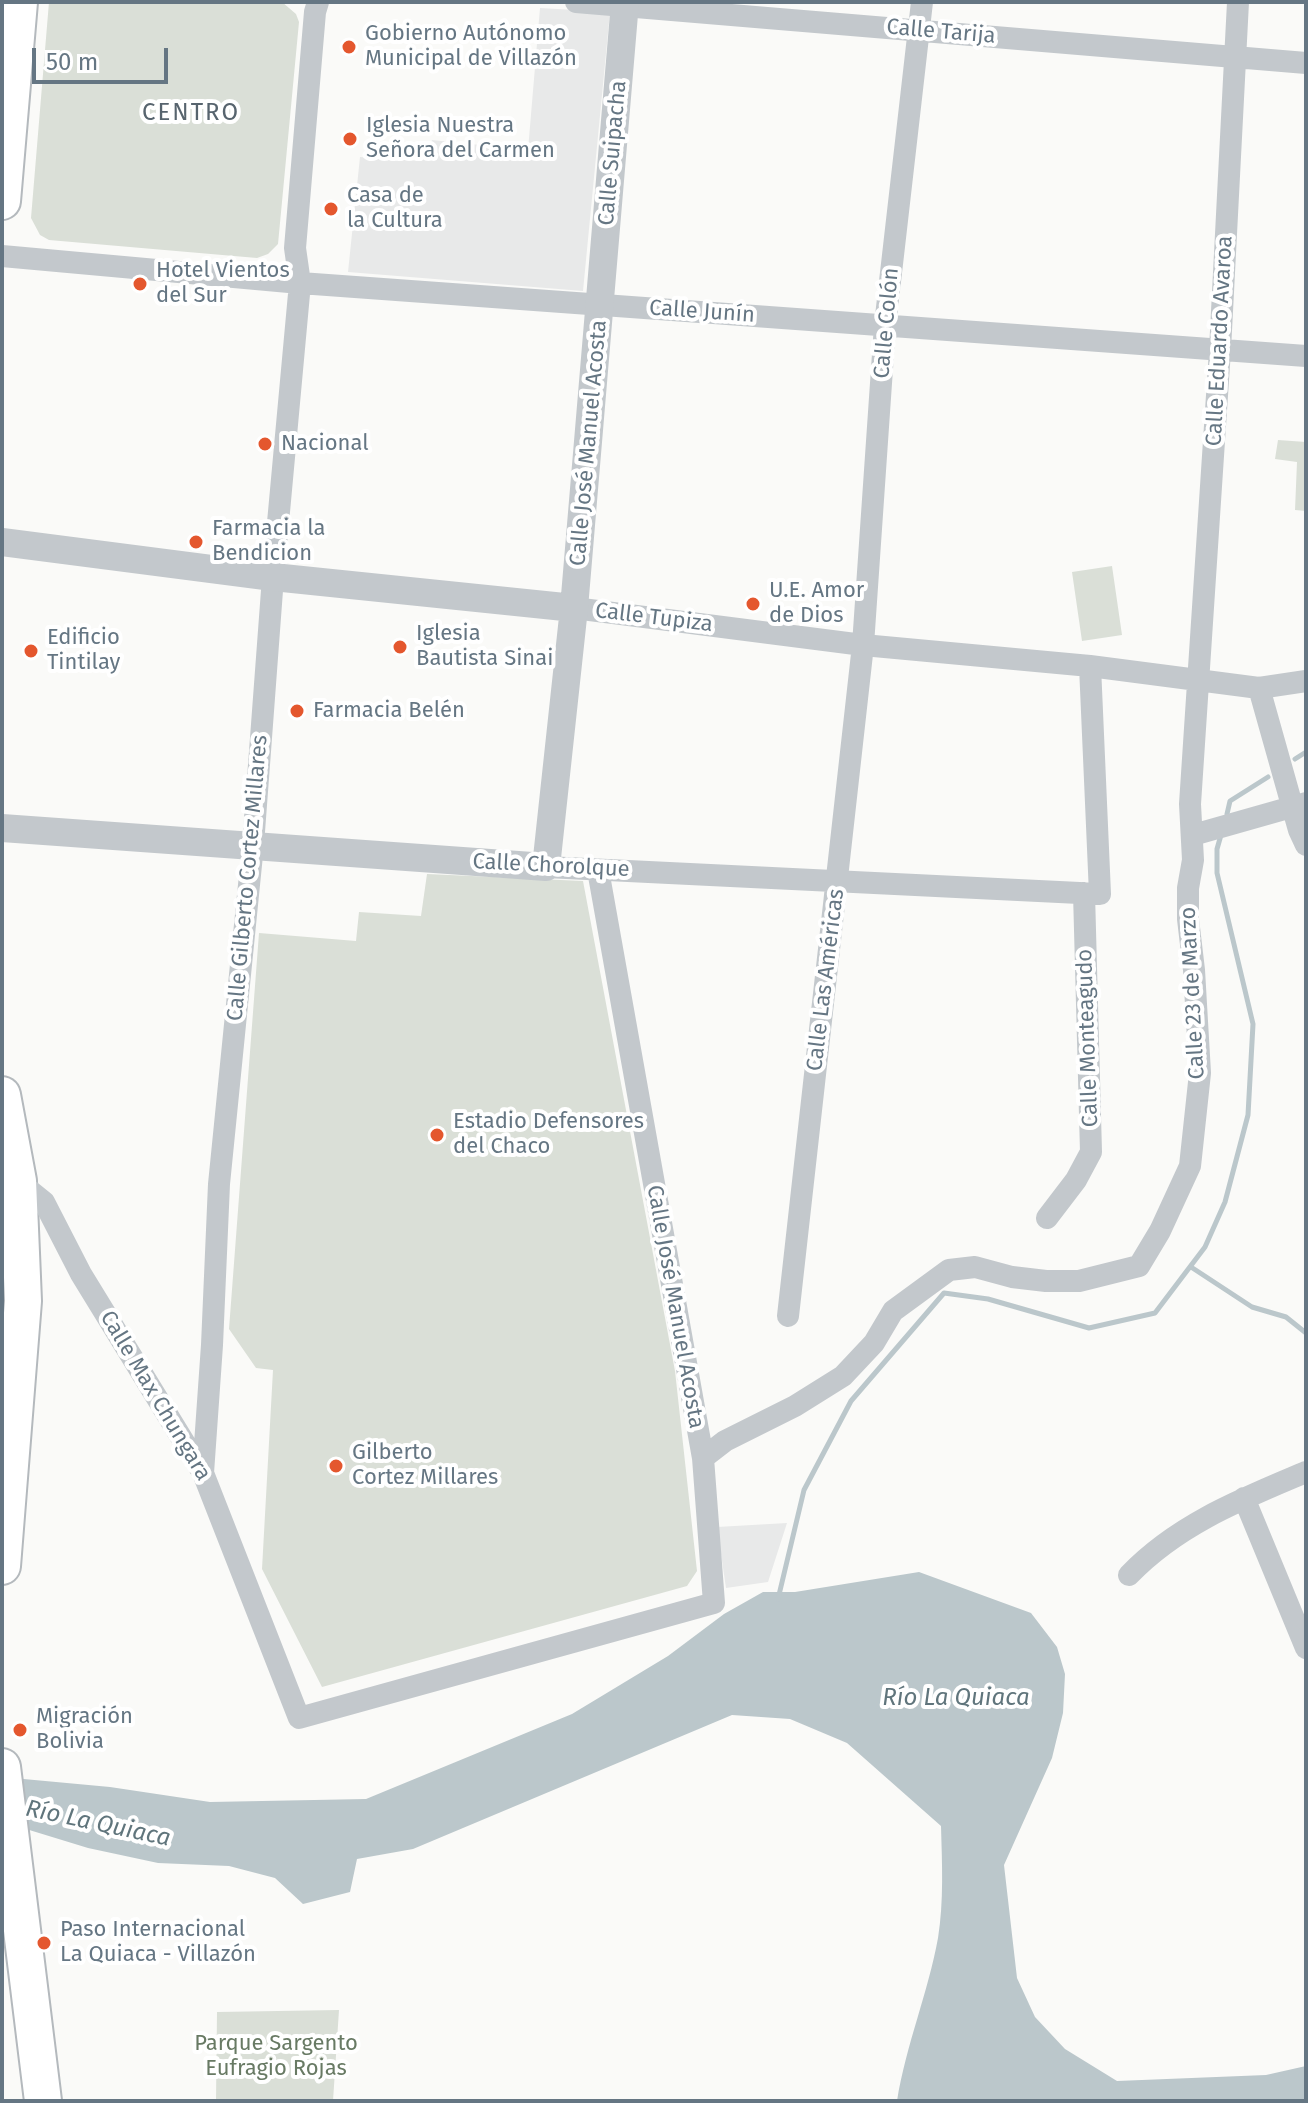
<!DOCTYPE html>
<html>
<head>
<meta charset="utf-8">
<style>
  body { margin:0 }
  #map { position:relative; width:1308px; height:2103px; overflow:hidden; background:#fafaf8; font-family:"Fira Sans",sans-serif }
  canvas { display:block }
  .frame { position:absolute; inset:0; border:4px solid #657683; pointer-events:none }
  .scale { position:absolute; left:32px; top:48px; width:136px; height:36px; box-sizing:border-box; border:4px solid #657683; border-top:0; padding-left:10px; font-size:24px; line-height:28px; white-space:nowrap; color:#657683; -webkit-text-stroke:6px #fff; paint-order:stroke }
</style>
</head>
<body>
<div id="map">
<canvas width="1308" height="2103"></canvas>
<div class="frame"></div>
<div class="scale">50 m</div>
</div>
<script>
const context = document.querySelector('canvas').getContext('2d');
context.lineJoin = 'round';
function fill(path, color) { context.fillStyle = color; context.fill(path, 'evenodd'); }
function trace(path, color, width, dash) { context.strokeStyle = color; context.lineWidth = width; context.lineCap = dash ? 'butt' : 'round'; context.setLineDash(dash || []); context.stroke(path); }
function write(font, color, halo, rows, align = 'center') {
  context.font = font + ' "Fira Sans",sans-serif'; context.lineWidth = 8; context.setLineDash([]); context.textBaseline = 'middle'; context.strokeStyle = halo; context.fillStyle = color; for (const [text, x, y, turn = 0] of rows) {
    context.save(); context.translate(x, y); context.rotate((+turn || 0) * Math.PI / 180); context.textAlign = isNaN(turn) ? turn : align; if (halo) context.strokeText(text, 0, 0); context.fillText(text, 0, 0); context.restore();
  }
}
fill(new Path2D(`
  M540 8 610 12 583 291 348 272 360 157 421 161 427 155 432 140 528 150Z
  M787 1523 768 1582 726 1588 717 1527Z`), '#e8e9e9');
fill(new Path2D(`
  M49 2H282L296 14 299 22 278 244 268 254 257 258 49 240 40 235 31 218Z
  M1278 440 1306 442V511L1295 510 1297 462 1275 459Z
  M1112 566 1122 635 1082 641 1072 572Z
  M427 874 583 881 675 1371 697 1571 687 1586 322 1687 262 1569 273 1370 256 1368 229 1329 259 933 356 941 359 912 421 916Z
  M339 2010 333 2101H216L217 2012Z`), '#dadfd7');
fill(new Path2D(`
  M919 1572 1031 1613 1057 1647 1065 1674 1063 1713 1052 1758 1004 1865 1017 1978 1035 2017 1065 2049 1117 2081 1266 2075 1306 2066V2101H897C906 2045 928 1993 938 1938 944 1901 942 1863 941 1826L847 1743 790 1719 732 1715 413 1849 357 1859 350 1892 303 1904 275 1878 229 1866 158 1863 88 1848 26 1829 2 1777 110 1787 210 1802 366 1799 572 1714 668 1656 724 1614 763 1592H795Z`), '#bbc7cb');
trace(new Path2D(`
  M1295 759 1306 752
  M1227 814 1230 801 1268 777
  M1191 1267 1252 1307 1286 1317 1306 1333
  M778 1599 804 1490 851 1401 944 1293 988 1299 1089 1328 1155 1313 1205 1247 1225 1202 1248 1115 1253 1024 1217 873V849L1221 835`), '#bbc7cb', 5);
const trunk = new Path2D(`
  M2 201 19 2
  M2 1095 18 1181 23 1301 2 1566
  M2 1767 43 2101`);
trace(trunk, '#b4b9bd', 40);
trace(new Path2D(`
  M576 2 1306 63
  M2 256 300 283 1306 356
  M574 608 863 645 1090 666 1259 688 1306 681
  M1259 688 1299 830 1306 845
  M1193 835 1306 803
  M546 867 1100 894 1090 666
  M18 1181 44 1202 81 1274 203 1473 299 1718 714 1603 703 1458 598 870
  M1047 1218 1076 1180 1091 1152 1084 893
  M788 1316 863 645 885 325 922 2
  M703 1458 725 1441 795 1406 843 1376 874 1343 893 1311 949 1270 975 1267 1012 1277 1046 1281H1079L1139 1266 1160 1231 1190 1166 1200 1073 1194 970 1188 919V888L1193 860 1190 804 1220 350 1238 2
  M203 1473 212 1345 219 1184 253 845 273 577 300 283 295 248 315 12 318 2
  M1244 1498 1306 1648
  M1129 1575C1178 1524 1242 1499 1306 1472`), '#c3c8cc', 22);
trace(new Path2D(`
  M2 542 273 577 574 608
  M2 828 546 867 574 608 625 2`), '#c3c8cc', 28);
trace(trunk, '#fff', 36);
for (const [x, y, r, color] of [
  [349,47,8,"#e4572e"],
  [350,139,8,"#e4572e"],
  [331,209,8,"#e4572e"],
  [140,284,8,"#e4572e"],
  [265,444,8,"#e4572e"],
  [196,542,8,"#e4572e"],
  [753,604,8,"#e4572e"],
  [400,647,8,"#e4572e"],
  [31,651,8,"#e4572e"],
  [297,711,8,"#e4572e"],
  [437,1135,8,"#e4572e"],
  [336,1466,8,"#e4572e"],
  [20,1730,8,"#e4572e"],
  [44,1943,8,"#e4572e"]
]) { const dot = new Path2D(); dot.arc(x, y, r, 0, 2 * Math.PI); context.fillStyle = color; context.fill(dot); trace(dot, '#fff', 3); }
write('22px', '#657683', '#fff', [
  ["Calle Tarija",941,32,5],
  ["Calle Suipacha",613,153,-85],
  ["Calle Junín",702,312,4],
  ["Calle Colón",887,323,-85],
  ["Calle Eduardo Avaroa",1220,341,-87],
  ["Calle José Manuel Acosta",589,443,-85],
  ["Calle Tupiza",654,618,7],
  ["Calle Chorolque",551,866,3],
  ["Calle Gilberto Cortez Millares",248,878,-85],
  ["Calle Las Américas",826,980,-83],
  ["Calle 23 de Marzo",1193,993,-93],
  ["Calle Monteagudo",1088,1038,-92],
  ["Calle José Manuel Acosta",675,1307,80],
  ["Calle Max Chungara",155,1396,59]
]);
write('22px', '#657683', '#fff', [
  ["Gobierno Autónomo",365,34],
  ["Municipal de Villazón",365,59],
  ["Iglesia Nuestra",366,126],
  ["Señora del Carmen",366,151],
  ["Casa de",347,196],
  ["la Cultura",347,221],
  ["Hotel Vientos",156,271],
  ["del Sur",156,296],
  ["Nacional",281,444],
  ["Farmacia la",212,529],
  ["Bendicion",212,554],
  ["U.E. Amor",769,591],
  ["de Dios",769,616],
  ["Iglesia",416,634],
  ["Bautista Sinai",416,659],
  ["Edificio",47,638],
  ["Tintilay",47,663],
  ["Farmacia Belén",313,711],
  ["Estadio Defensores",453,1122],
  ["del Chaco",453,1147],
  ["Gilberto",352,1453],
  ["Cortez Millares",352,1478],
  ["Migración",36,1717],
  ["Bolivia",36,1742],
  ["Paso Internacional",60,1930],
  ["La Quiaca - Villazón",60,1955]
], 'left');
write('22px', '#687a64', '#fff', [
  ["Parque Sargento",276,2044],
  ["Eufragio Rojas",276,2069]
]);
context.letterSpacing = '2px';
write('24px', '#57646e', '#fff', [
  ["CENTRO",191,113]
]);
context.letterSpacing = '0px';
write('italic 24px', '#60757c', '#fff', [
  ["Río La Quiaca",956,1698],
  ["Río La Quiaca",98,1824,12]
]);
</script>
</body>
</html>
